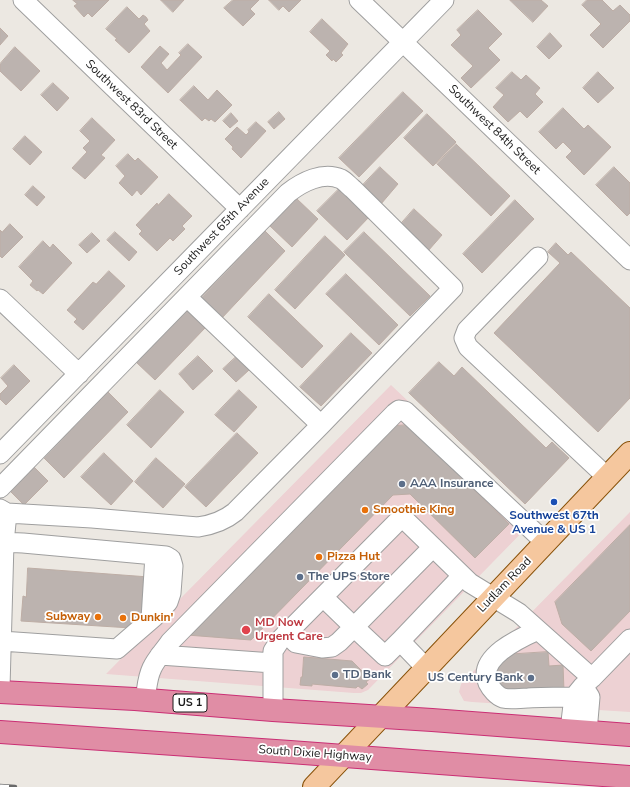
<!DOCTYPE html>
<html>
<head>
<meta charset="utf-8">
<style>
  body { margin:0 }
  canvas { display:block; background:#ece8e2 }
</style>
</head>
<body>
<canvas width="630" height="787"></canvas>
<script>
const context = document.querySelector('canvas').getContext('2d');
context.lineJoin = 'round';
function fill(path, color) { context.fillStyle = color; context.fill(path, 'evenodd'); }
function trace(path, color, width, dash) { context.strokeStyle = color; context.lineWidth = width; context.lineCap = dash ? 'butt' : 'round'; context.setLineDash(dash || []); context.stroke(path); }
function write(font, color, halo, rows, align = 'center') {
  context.font = font + ' "Nunito Sans",sans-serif'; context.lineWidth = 3.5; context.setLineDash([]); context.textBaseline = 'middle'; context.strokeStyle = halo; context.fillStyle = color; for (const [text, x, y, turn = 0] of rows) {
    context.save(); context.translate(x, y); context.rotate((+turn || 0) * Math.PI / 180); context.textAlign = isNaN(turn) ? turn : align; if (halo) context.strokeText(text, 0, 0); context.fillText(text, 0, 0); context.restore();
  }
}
fill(new Path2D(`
  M391 385 534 520 368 690 361 693H354L106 674Z
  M630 512V712L472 702 464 701 459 692 461 684Z`), '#edd1d3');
const building = new Path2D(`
  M73 0H109L92 17 88 13 84 17 74 6 77 4Z
  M161 0H184L173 12Z
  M233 0H259L250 9 255 14 243 26 224 8Z
  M269 0H301L289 12 283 6 279 10Z
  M510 0H541L548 6 533 22Z
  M587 0H602L613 11 620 5 630 15V21L603 48 590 35 601 24 582 5Z
  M127 7 139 19 143 15 146 17 148 20 144 24 150 31 129 53 115 40 117 39 106 29Z
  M478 10 502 34 488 48 500 60 471 88 461 78 473 66 451 45 461 35 457 30Z
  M322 19 348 44 341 53 343 55 336 62 333 59 332 61 326 55 330 51 310 32Z
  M0 28 8 36 0 45Z
  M550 33 562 46 549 59 537 47Z
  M188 44 202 57 168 93 141 67 160 46 169 54 161 63 167 70 181 55 179 53Z
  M15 47 40 71 21 91 0 71V64Z
  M512 72 521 80 526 75 540 88 535 94 543 102 527 118 520 111 508 122 493 107 504 95 496 88Z
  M598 72 614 88 598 103 583 88Z
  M53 83 69 98 57 111 41 95Z
  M194 86 208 100 217 90 232 105 215 122 211 119 209 121 205 118 202 121 180 100Z
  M403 92 423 111 359 177 339 158Z
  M563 108 584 129 588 125 611 147 584 175 566 157 572 151 563 142 556 149 539 132Z
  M279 112 285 119 274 129 268 122Z
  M231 113 238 121 230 128 223 121Z
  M427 114 456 142 433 166 404 138Z
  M92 118 115 140 101 155 105 158 85 179 72 168 87 152 83 148 90 141 80 131Z
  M256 122 266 131 241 158 232 149 233 147 225 139 237 127 246 135 249 132 248 130Z
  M25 136 42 152 30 165 13 149Z
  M456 144 510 196 491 216 437 164Z
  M128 154 135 161 138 158 158 177 141 195 137 190 132 196 119 183 125 176 116 166Z
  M380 167 398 184 381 204 362 186Z
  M614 167 630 183V213L627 216 596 185Z
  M33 186 45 197 37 206 25 195Z
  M340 188 370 216 347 240 317 211Z
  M169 194 192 216 182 226 185 229 173 241 170 238 157 251 139 234 142 231 136 225 157 203 158 205Z
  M296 198 318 219 292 247 269 225Z
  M515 200 534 219 482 273 463 254Z
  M414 209 442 235 428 251 400 225Z
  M10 224 23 237 2 258 0 256V230L2 232Z
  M265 231 285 251 221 319 200 299Z
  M115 232 137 252 129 261 107 240Z
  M364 232 430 296 410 316 344 252Z
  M92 233 100 241 87 253 79 245Z
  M325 236 345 255 295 309 275 290Z
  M43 241 50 248 53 244 72 263 43 294 38 290 37 291 30 285 33 281 19 267Z
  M556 243 568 255 571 252 630 308V398L598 432 494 333 560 263 548 252Z
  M109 271 125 286 83 330 74 322 77 319 67 310 93 282 96 284Z
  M346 274 398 325 379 345 326 294Z
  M269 294 323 346 302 368 248 317Z
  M186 310 205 328 155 380 136 362Z
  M351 333 372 353 321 406 300 387Z
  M198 356 213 371 193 390 179 374Z
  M236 357 249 370 236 382 223 369Z
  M439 362 454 376 462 367 546 448 552 442 569 458 525 504 409 393Z
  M14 365 30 381 6 405 0 399V394L8 386 1 378Z
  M160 390 184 412 151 448 127 425Z
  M239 390 257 407 234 432 215 415Z
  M108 392 128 412 64 478 44 458Z
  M408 425 509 524 475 558 410 494 393 495 251 640 187 635 392 426Z
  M237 433 258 453 206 507 185 487Z
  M104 453 133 481 111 505 81 477Z
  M156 458 185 484 163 508 135 482Z
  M32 465 48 481 24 505 8 489Z
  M630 525V611L591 651 562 624 555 602Z
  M28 568 149 577 146 612 131 628 21 621 23 596 26 597Z
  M548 652 549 666 563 665 564 691H499L497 661 501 655Z
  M304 657 352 661 363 672 364 671 371 678 366 682 368 684 362 689 358 686 356 688 312 684V686L300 685 301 677H302Z`);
fill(building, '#bcb3af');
trace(building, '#bdada5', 1);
const minor = new Path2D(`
  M23 0 240 209
  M359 0 630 260
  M538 257 467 330 464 338 468 347 607 477
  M187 297 321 425
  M0 299 79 374
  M0 454 444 0
  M0 488 288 193C302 182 323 171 341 179 345 181 349 186 353 189L453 288 321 425 235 512C224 521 212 525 198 527L92 518 7 513 0 509
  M0 542 23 543 166 556 171 559 173 566 171 593 168 602 154 617 117 649 1 641
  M323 597 354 627 433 547
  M151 619 155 555
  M538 630C520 638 477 657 488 683 491 689 497 696 503 698 511 700 520 698 528 698 543 697 558 697 574 697
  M286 633 296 643 322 648 332 647 339 642 354 627 385 656 400 641 426 668
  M400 641 462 576
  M160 655 273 663
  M592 678 630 639
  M0 688 4 543 7 513
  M145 699C147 689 147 678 152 668 156 659 164 651 170 642L395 413 399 410 405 411 545 542
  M273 710V651L281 639 402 517 470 583 519 613 592 678 583 686
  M570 730 574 697 583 686 590 697 587 732`);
const major = new Path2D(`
  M314 787 630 453`);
const highway = new Path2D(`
  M0 692 135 699 273 710 432 720 630 735
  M0 732 290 752 630 777`);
trace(minor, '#9f9f9f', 21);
trace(major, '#89520a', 24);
trace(highway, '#ca2f74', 24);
trace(minor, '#fff', 19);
trace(major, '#f5c79e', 22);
trace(highway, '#e08da5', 22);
const rail = new Path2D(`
  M0 786 15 787`);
trace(rail, '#696969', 4.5);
trace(rail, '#fff', 3, [9]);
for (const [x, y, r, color] of [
  [402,484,4,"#5c6f8a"],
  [554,502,4,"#1a4fb4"],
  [365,510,4,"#e8710a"],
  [319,557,4,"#e8710a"],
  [300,577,4,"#5c6f8a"],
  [98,617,4,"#e8710a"],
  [123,618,4,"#e8710a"],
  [246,630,5,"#e0444e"],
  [335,675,4,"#5c6f8a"],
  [531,678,4,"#5c6f8a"]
]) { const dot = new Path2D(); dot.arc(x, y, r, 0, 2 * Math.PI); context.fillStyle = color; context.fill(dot); trace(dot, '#fff', 1.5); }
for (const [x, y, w] of [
  [190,703,34]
]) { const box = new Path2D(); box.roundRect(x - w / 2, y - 9, w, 18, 3); context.fillStyle = '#fff'; context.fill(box); trace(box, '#1b1b1b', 1); }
write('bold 11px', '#1b1b1b', null, [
  ["US 1",190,703]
]);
write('12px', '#1b1b1b', '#fff', [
  ["Southwest 83rd Street",131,105,44],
  ["Southwest 84th Street",494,130,44],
  ["Southwest 65th Avenue",222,227,-46],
  ["Ludlam Road",505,585,-46],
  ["South Dixie Highway",315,754,4]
]);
write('bold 12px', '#4e5e75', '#fff', [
  ["AAA Insurance",410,484],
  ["The UPS Store",308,577],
  ["TD Bank",343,675],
  ["US Century Bank",523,678,"right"]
], 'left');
write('bold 12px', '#c56008', '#fff', [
  ["Smoothie King",373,510],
  ["Pizza Hut",327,557],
  ["Subway",90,617,"right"],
  ["Dunkin'",131,618]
], 'left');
write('bold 12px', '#164399', '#fff', [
  ["Southwest 67th",554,516],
  ["Avenue & US 1",554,530]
]);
write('bold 12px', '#be3a42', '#fff', [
  ["MD Now",255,623],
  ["Urgent Care",255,637]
], 'left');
</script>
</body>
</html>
